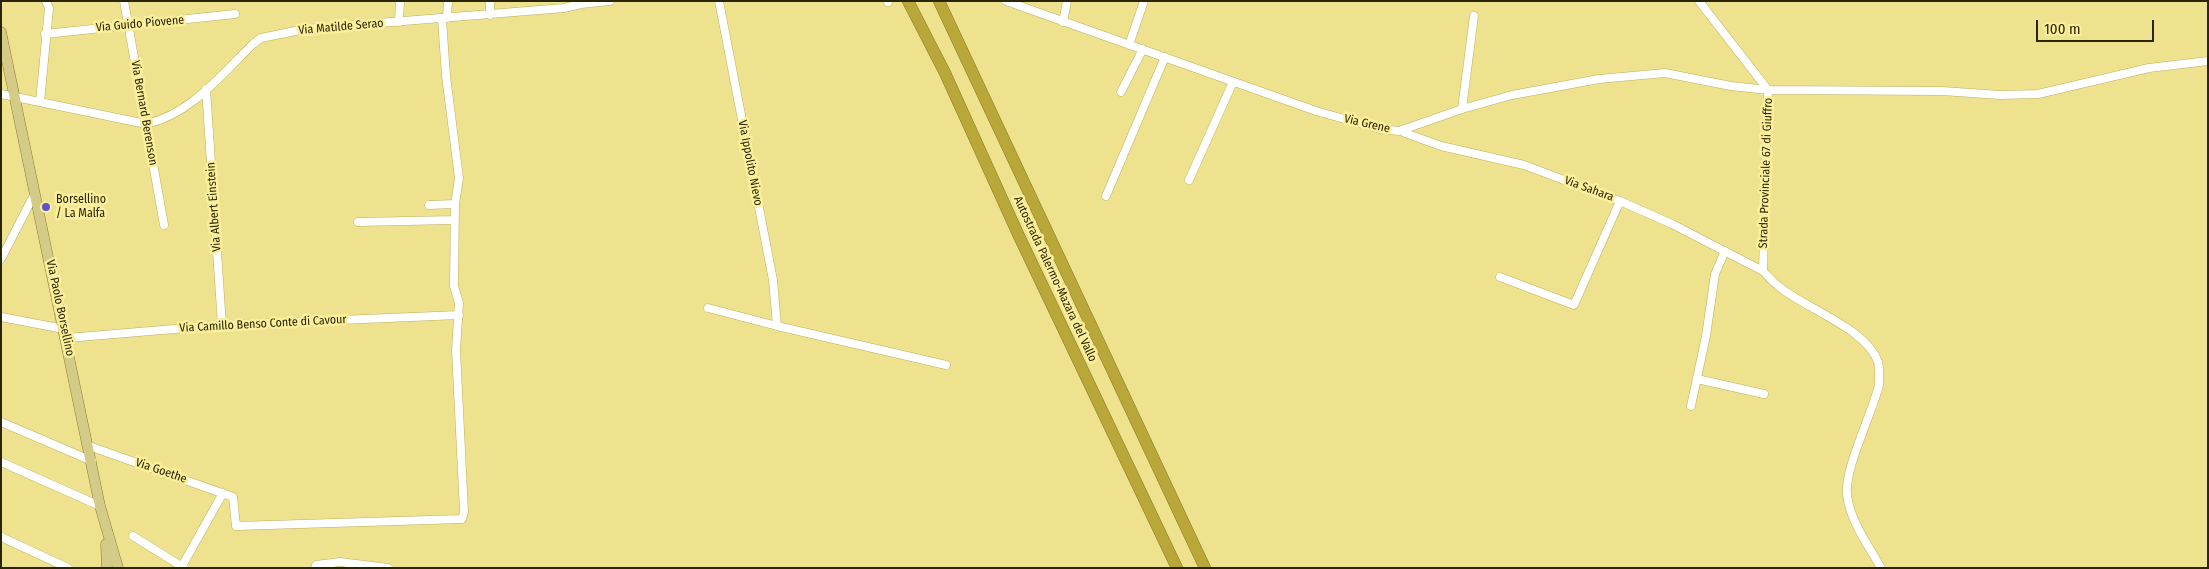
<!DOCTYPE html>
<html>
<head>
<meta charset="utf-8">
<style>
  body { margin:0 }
  #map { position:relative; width:2209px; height:569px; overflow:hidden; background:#efe28f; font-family:"Fira Sans Condensed",sans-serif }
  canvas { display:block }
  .frame { position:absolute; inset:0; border:2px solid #292401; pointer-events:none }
  .scale { position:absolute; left:2036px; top:20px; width:118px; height:22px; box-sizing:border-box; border:2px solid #292401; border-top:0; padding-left:6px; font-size:15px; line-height:18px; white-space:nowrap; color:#292401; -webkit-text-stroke:4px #fcef9c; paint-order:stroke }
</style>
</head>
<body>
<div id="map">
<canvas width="2209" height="569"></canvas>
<div class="frame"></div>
<div class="scale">100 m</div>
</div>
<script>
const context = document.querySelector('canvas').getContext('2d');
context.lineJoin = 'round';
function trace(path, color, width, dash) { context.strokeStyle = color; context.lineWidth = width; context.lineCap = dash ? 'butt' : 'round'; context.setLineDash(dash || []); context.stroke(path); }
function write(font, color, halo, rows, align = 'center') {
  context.font = font + ' "Fira Sans Condensed",sans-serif'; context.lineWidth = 5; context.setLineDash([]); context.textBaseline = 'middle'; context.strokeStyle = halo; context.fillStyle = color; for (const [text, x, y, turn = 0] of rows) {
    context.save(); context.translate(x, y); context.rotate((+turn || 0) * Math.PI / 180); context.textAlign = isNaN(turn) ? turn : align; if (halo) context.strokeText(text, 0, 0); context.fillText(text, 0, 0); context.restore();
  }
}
const minor = new Path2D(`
  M124 1 164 225
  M719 1 773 280 777 326
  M888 1V2
  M1006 1 1316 111 1380 129 1399 131 1462 109 1512 95 1599 79 1665 73 1731 86 1768 90
  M1699 1 1768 90
  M490 15V1
  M447 18 448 1
  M399 22 400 1
  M1063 22 1067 1
  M45 34 235 14
  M1129 45 1144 1
  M206 89 222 325
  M1121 92 1143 49
  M1 94 146 124C190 115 222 74 253 44L261 38 305 29 564 8 581 4 610 1
  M40 102 49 8 46 1
  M1462 109 1474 16
  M1405 133 1441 146 1524 165 1620 201 1672 224 1763 271
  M1189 180 1233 82
  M1106 196 1165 57
  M429 205 455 204
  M358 222 454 220
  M1 259 35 193
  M1500 277 1574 305 1620 201
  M708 308 777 326 946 365
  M1 317 64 329
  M67 338 222 325 459 315
  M1697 379 1764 394
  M1691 406 1706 336 1715 274 1725 251
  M1 422 92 461
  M89 446 233 497 236 526 462 519 464 512 456 350 459 303 454 286 455 204 459 178 446 76 442 19
  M1 462 100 506
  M133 536 184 568
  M1 537 68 568
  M181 568 223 493
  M315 568 316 565 340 562 388 568
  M1881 568C1869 546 1850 521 1847 495 1844 469 1872 414 1879 385 1879 377 1880 370 1878 362 1867 328 1803 308 1777 285 1772 281 1768 276 1763 271L1768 90 1942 91 2000 95 2038 94 2149 68 2208 61`);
const major = new Path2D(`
  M1 32 100 506 118 568
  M106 544 107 568`);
const highway = new Path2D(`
  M908 1 945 73 1018 234 1177 568
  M939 1 1205 568`);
trace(minor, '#bcaf5d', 9);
trace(major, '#877a25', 11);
trace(highway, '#877a25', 12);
trace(minor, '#fff', 8);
trace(major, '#d5cb88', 10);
trace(highway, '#b9a839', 11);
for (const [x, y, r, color] of [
  [46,207,5,"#5b54cd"]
]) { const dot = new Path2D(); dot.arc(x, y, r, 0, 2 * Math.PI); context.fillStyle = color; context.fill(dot); trace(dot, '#fcef9c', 2); }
write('12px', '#292401', '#fcef9c', [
  ["Via Guido Piovene",140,24,-5],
  ["Via Matilde Serao",341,27,-5],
  ["Via Bernard Berenson",144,113,80],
  ["Via Grene",1367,124,13],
  ["Via Ippolito Nievo",750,163,79],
  ["Strada Provinciale 67 di Giuffro",1766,173,-88],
  ["Via Sahara",1589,189,20],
  ["Via Albert Einstein",214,207,-94],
  ["Autostrada Palermo-Mazara del Vallo",1055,279,65],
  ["Via Paolo Borsellino",60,308,78],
  ["Via Camillo Benso Conte di Cavour",263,324,-3],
  ["Via Goethe",161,471,19]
]);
write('12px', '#292401', '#fcef9c', [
  ["Borsellino",56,200],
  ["/ La Malfa",56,214]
], 'left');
</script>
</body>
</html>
